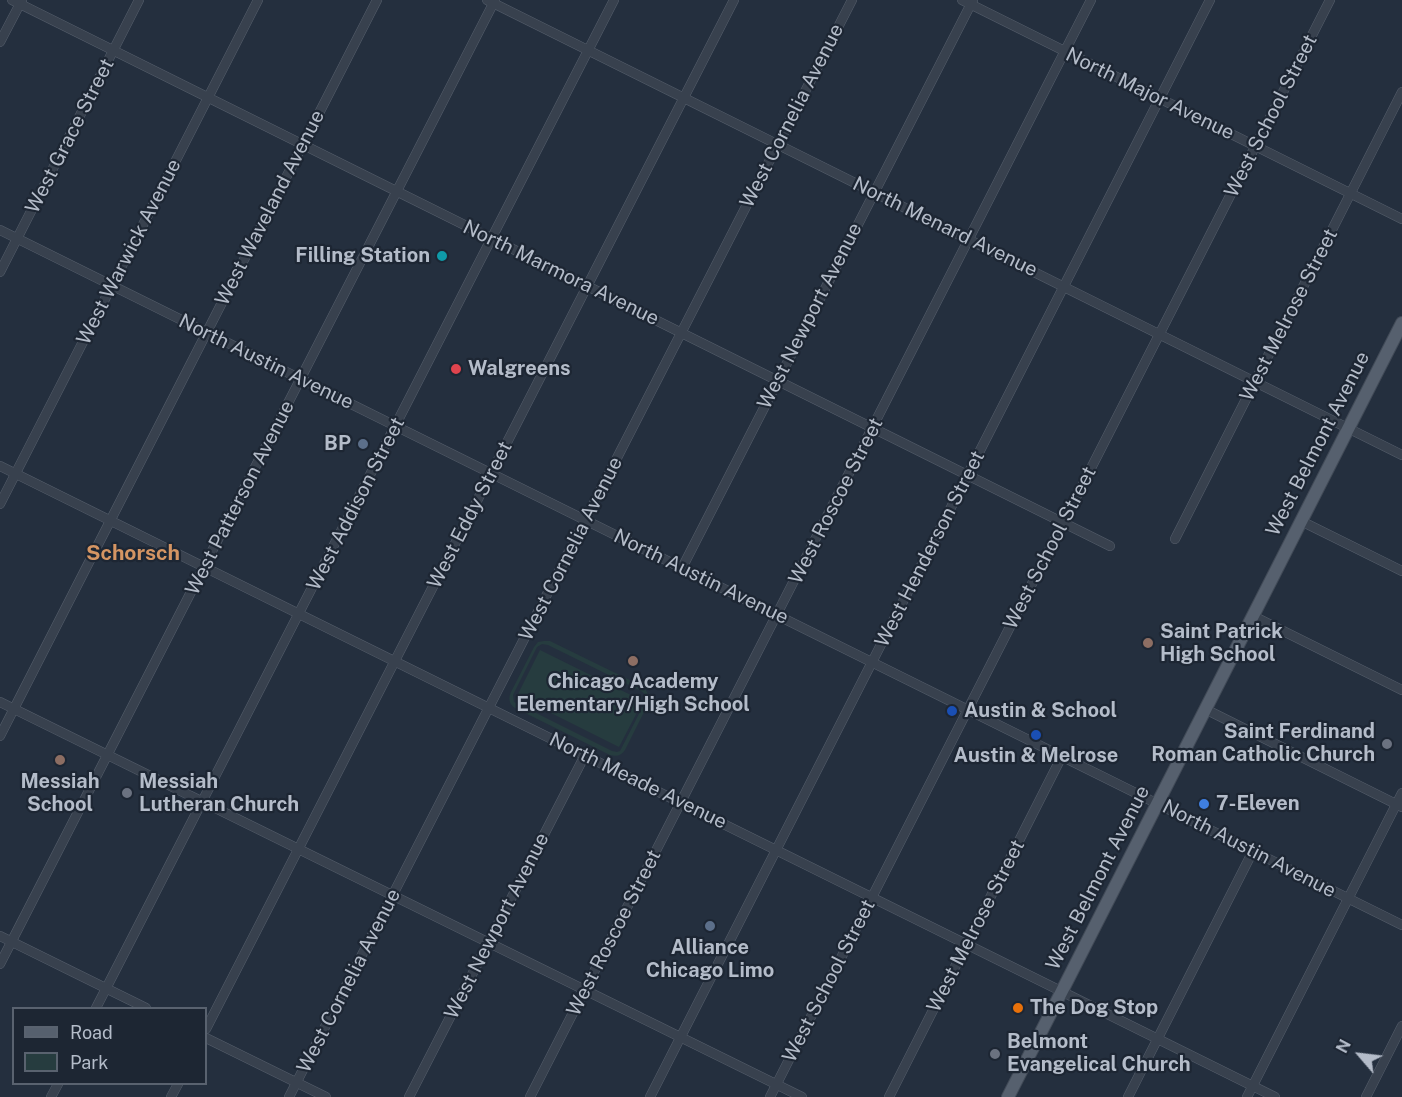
<!DOCTYPE html>
<html>
<head>
<meta charset="utf-8">
<style>
  body { margin:0 }
  #map { position:relative; width:1402px; height:1097px; overflow:hidden; background:#242f3e; font-family:"Public Sans",sans-serif }
  canvas { display:block }
  .legend { position:absolute; left:12px; top:1007px; width:195px; height:78px; box-sizing:border-box; background:#1d2633; border:2px solid #59626f; margin:0; padding:8px 10px; list-style:none; font-size:18px; color:#b4bcc9 }
  .legend li { display:flex; align-items:center; gap:12px; height:30px }
  .legend b { width:30px; border:2px solid #59626f }
  .north { position:absolute; left:1330px; top:1025px; width:60px; height:60px; -webkit-text-stroke:4px #1d2633; paint-order:stroke; rotate:298deg; font-size:16px; font-weight:700; line-height:24px; text-align:center; color:#b4bcc9 }
  .north::after { content:''; display:block; margin:auto; width:21px; height:27px; background:#b4bcc9; clip-path:polygon(50% 0,100% 100%,50% 72%,0 100%) }
</style>
</head>
<body>
<div id="map">
<canvas width="1402" height="1097"></canvas>
<ul class="legend">
<li><b style="height:8px;background:#56606e"></b>Road</li>
<li><b style="height:16px;background:#263c3f"></b>Park</li>
</ul>
<div class="north">N</div>
</div>
<script>
const context = document.querySelector('canvas').getContext('2d');
context.lineJoin = 'round';
function fill(path, color) { context.fillStyle = color; context.fill(path, 'evenodd'); }
function trace(path, color, width, dash) { context.strokeStyle = color; context.lineWidth = width; context.lineCap = dash ? 'butt' : 'round'; context.setLineDash(dash || []); context.stroke(path); }
function write(font, color, halo, rows, align = 'center') {
  context.font = font + ' "Public Sans",sans-serif'; context.lineWidth = 4.5; context.setLineDash([]); context.textBaseline = 'middle'; context.strokeStyle = halo; context.fillStyle = color; for (const [text, x, y, turn = 0] of rows) {
    context.save(); context.translate(x, y); context.rotate((+turn || 0) * Math.PI / 180); context.textAlign = isNaN(turn) ? turn : align; if (halo) context.strokeText(text, 0, 0); context.fillText(text, 0, 0); context.restore();
  }
}
fill(new Path2D(`
  M544 641H550L644 687C647 693 651 696 648 704L625 750C622 755 617 757 610 755L515 708C509 704 508 698 511 692L534 647 538 642ZM542 644 548 645 641 691C646 694 647 698 645 702L620 751 617 752 612 751 514 702 513 695 537 647Z
  M540 650 643 701 619 747 517 696Z`), '#263c3f');
const minor = new Path2D(`
  M12 0 1110 546
  M487 0 1402 455
  M962 0 1402 219
  M0 42 22 0
  M0 230 1402 925
  M0 272 139 0
  M0 466 1275 1097
  M0 504 258 0
  M1301 521 1402 571
  M1175 539 1402 92
  M682 568 973 0
  M1253 616 1402 690
  M0 702 802 1097
  M1205 709 1402 807
  M0 736 377 0
  M0 936 146 1008
  M0 964 495 0
  M96 1008 614 0
  M206 1029 734 0
  M206 1038 326 1097
  M51 1097 58 1084
  M171 1097 178 1084
  M289 1097 852 0
  M409 1097 585 755
  M530 1097 1091 0
  M650 1097 1210 0
  M770 1097 1330 0
  M889 1097 1062 756
  M1128 1097 1253 851
  M1247 1097 1402 793
  M1366 1097 1402 1026`);
const major = new Path2D(`
  M1008 1097 1402 323`);
trace(minor, '#565f6c', 10);
trace(major, '#414a57', 14);
trace(minor, '#38414e', 9);
trace(major, '#56606e', 12);
for (const [x, y, r, color] of [
  [442,256,6,"#0f9aa8"],
  [456,369,6,"#e0444e"],
  [363,444,6,"#5c6f8a"],
  [1148,643,6,"#8d6e63"],
  [633,661,6,"#8d6e63"],
  [952,711,6,"#1a4fb4"],
  [1036,735,6,"#1a4fb4"],
  [1387,744,6,"#6b7280"],
  [60,760,6,"#8d6e63"],
  [127,793,6,"#6b7280"],
  [1204,804,6,"#3f7fe0"],
  [710,926,6,"#5c6f8a"],
  [1018,1008,6,"#e8710a"],
  [995,1054,6,"#6b7280"]
]) { const dot = new Path2D(); dot.arc(x, y, r, 0, 2 * Math.PI); context.fillStyle = color; context.fill(dot); trace(dot, '#1d2633', 2); }
write('20px', '#b4bcc9', '#1d2633', [
  ["North Major Avenue",1150,94,26],
  ["West Cornelia Avenue",792,116,-63],
  ["West School Street",1271,116,-63],
  ["West Grace Street",70,136,-63],
  ["West Waveland Avenue",270,208,-63],
  ["North Menard Avenue",945,227,26],
  ["West Warwick Avenue",129,252,-63],
  ["North Marmora Avenue",561,273,26],
  ["West Melrose Street",1289,315,-63],
  ["West Newport Avenue",810,316,-63],
  ["North Austin Avenue",266,362,26],
  ["West Belmont Avenue",1318,444,-63],
  ["West Patterson Avenue",240,498,-63],
  ["West Roscoe Street",836,501,-63],
  ["West Addison Street",356,504,-63],
  ["West Eddy Street",470,515,-63],
  ["West School Street",1050,548,-63],
  ["West Cornelia Avenue",571,549,-63],
  ["West Henderson Street",930,549,-63],
  ["North Austin Avenue",701,577,26],
  ["North Meade Avenue",638,781,26],
  ["North Austin Avenue",1249,849,27],
  ["West Belmont Avenue",1098,878,-63],
  ["West Newport Avenue",497,926,-63],
  ["West Melrose Street",976,926,-63],
  ["West Roscoe Street",614,933,-63],
  ["West Cornelia Avenue",349,981,-63],
  ["West School Street",829,981,-63]
]);
write('bold 20px', '#b4bcc9', '#1d2633', [
  ["Filling Station",430,256,"right"],
  ["Walgreens",468,369],
  ["BP",351,444,"right"],
  ["Saint Patrick",1160,632],
  ["High School",1160,655],
  ["Chicago Academy",633,682,"center"],
  ["Elementary/High School",633,705,"center"],
  ["Austin & School",964,711],
  ["Saint Ferdinand",1375,732,"right"],
  ["Roman Catholic Church",1375,755,"right"],
  ["Austin & Melrose",1036,756,"center"],
  ["Messiah",60,782,"center"],
  ["School",60,805,"center"],
  ["Messiah",139,782],
  ["Lutheran Church",139,805],
  ["7-Eleven",1216,804],
  ["Alliance",710,948,"center"],
  ["Chicago Limo",710,971,"center"],
  ["The Dog Stop",1030,1008],
  ["Belmont",1007,1042],
  ["Evangelical Church",1007,1065]
], 'left');
write('bold 21px', '#d59563', '#1d2633', [
  ["Schorsch",133,554]
]);
</script>
</body>
</html>
